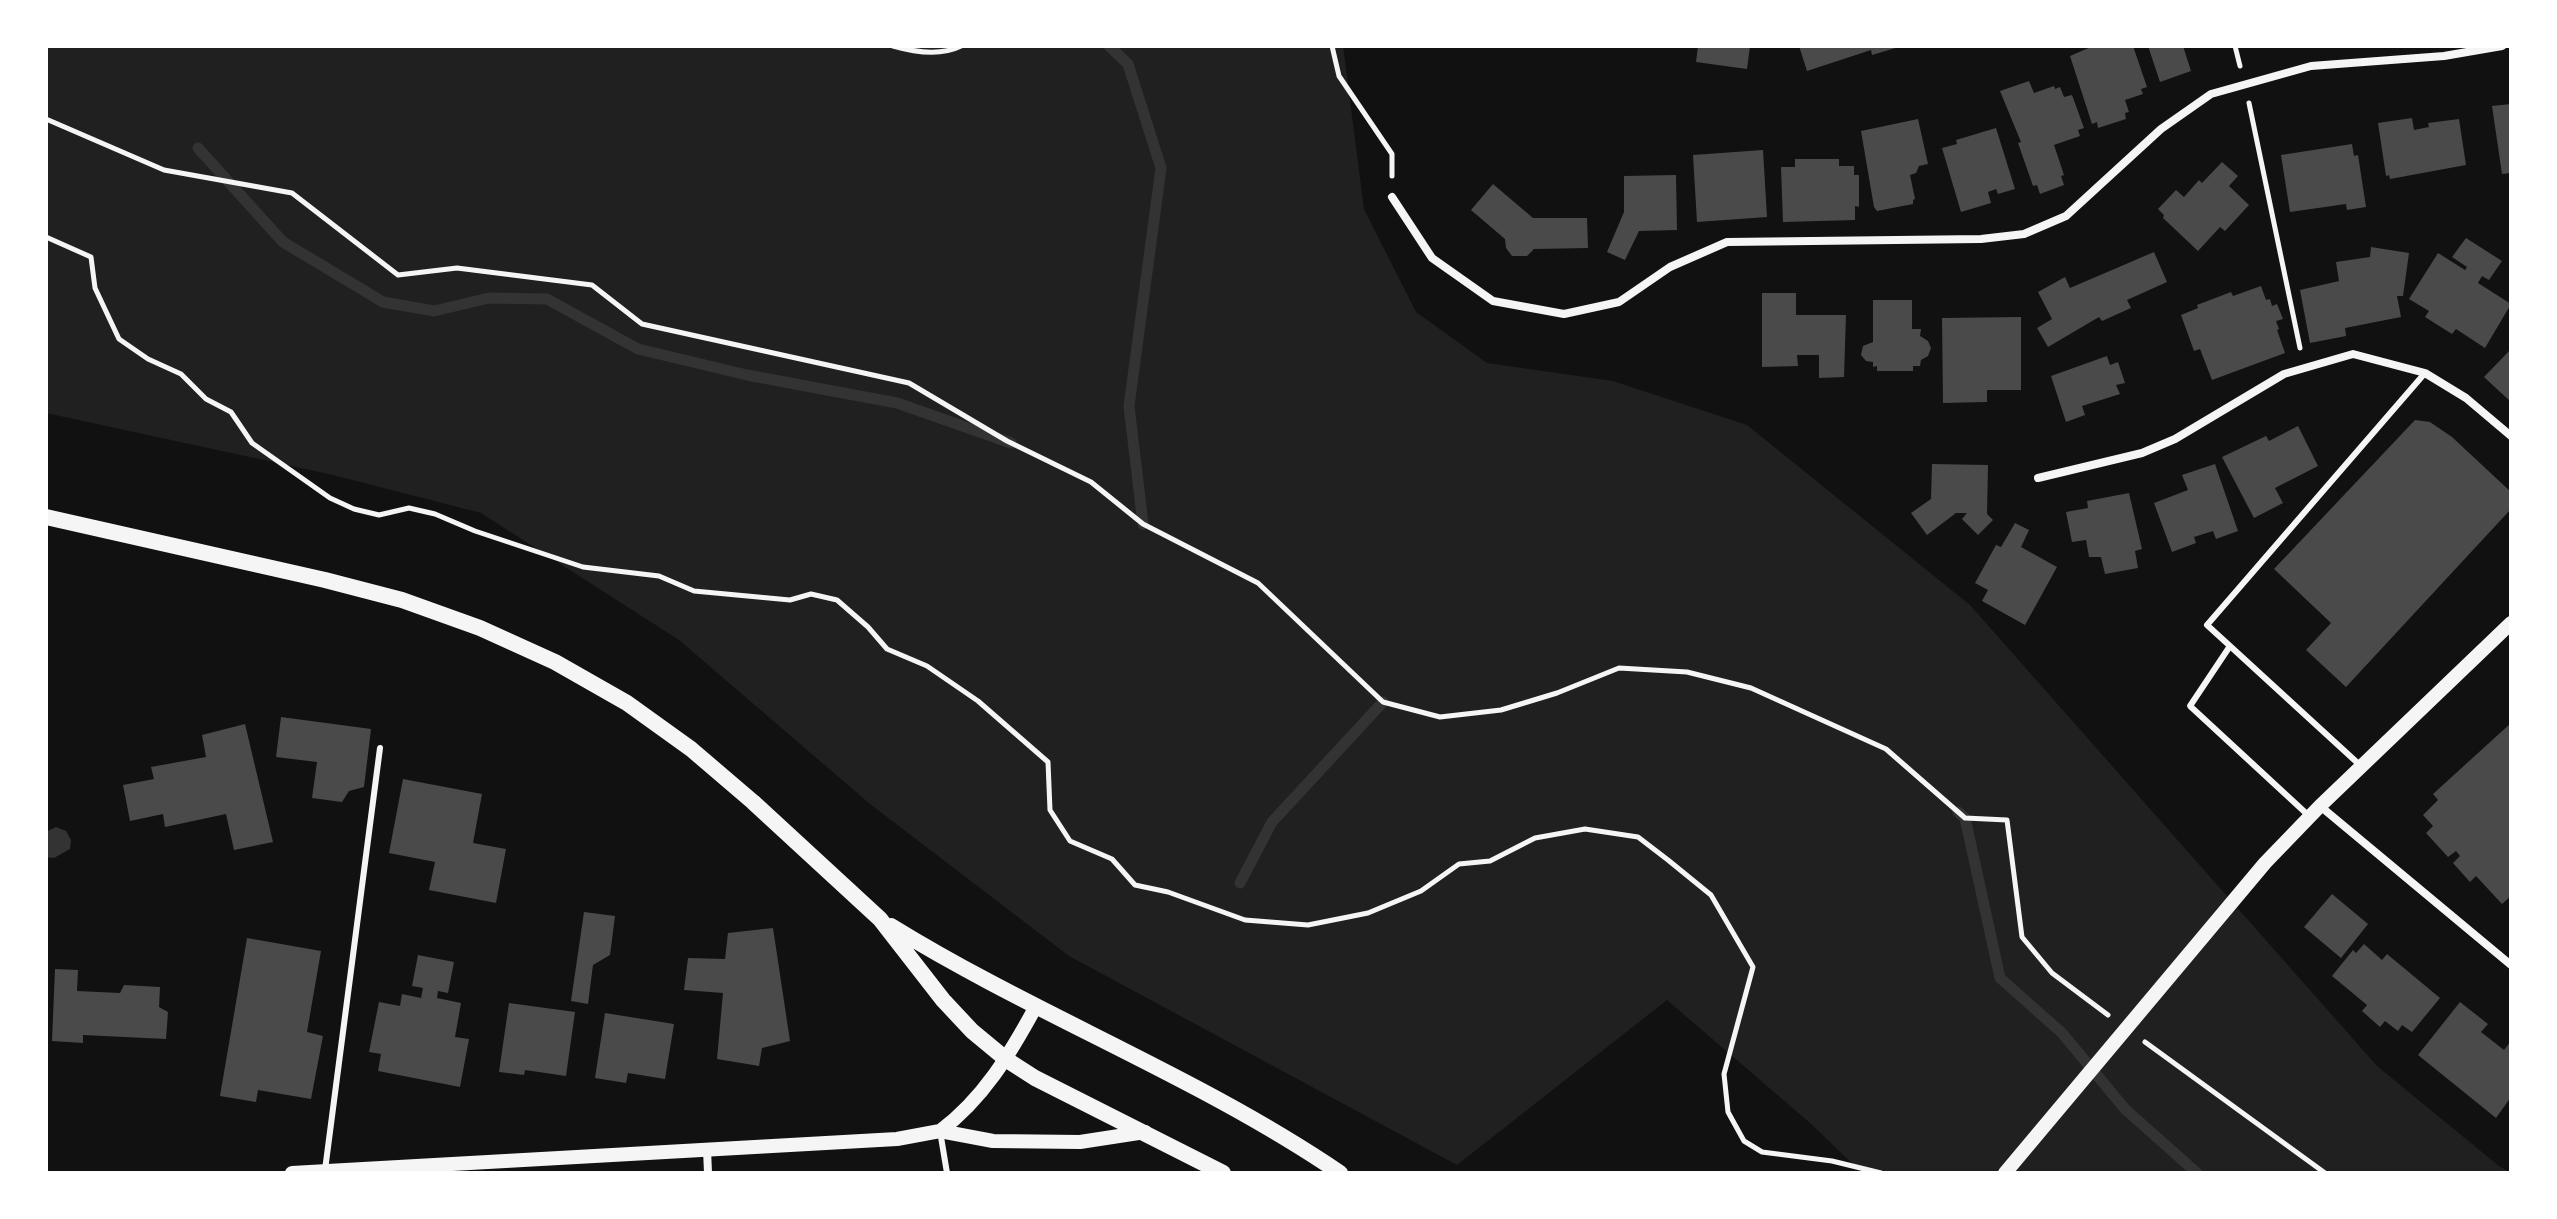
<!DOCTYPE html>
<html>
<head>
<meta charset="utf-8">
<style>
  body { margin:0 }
  #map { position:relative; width:2557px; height:1219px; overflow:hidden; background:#111; font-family:Helvetica,sans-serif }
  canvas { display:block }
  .frame { position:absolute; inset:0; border:48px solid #fff; pointer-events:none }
</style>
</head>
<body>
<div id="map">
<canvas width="2557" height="1219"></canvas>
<div class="frame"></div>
</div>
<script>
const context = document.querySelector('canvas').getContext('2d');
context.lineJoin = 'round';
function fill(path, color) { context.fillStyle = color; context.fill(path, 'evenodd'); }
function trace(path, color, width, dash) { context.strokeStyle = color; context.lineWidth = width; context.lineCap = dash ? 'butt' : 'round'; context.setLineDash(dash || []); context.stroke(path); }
fill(new Path2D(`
  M46 46H1343L1364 209 1416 312 1487 363 1613 381 1747 425 1970 605 2377 1066 2499 1166 2511 1173H1862L1810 1123 1667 1000 1457 1165 1069 956 870 804 679 640 481 513 333 475 46 413Z`), '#202020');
fill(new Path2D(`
  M56 827 66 831 71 840 70 849 54 858 46 857V832Z`), '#333');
trace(new Path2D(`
  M1109 46 1128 64 1161 168 1129 406 1143 524
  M198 148 283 242 383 302 434 311 489 298 547 299 638 349 747 375 897 403 1011 443
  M1958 812 1965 818 2000 978 2062 1033 2125 1109 2197 1173
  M1240 883 1272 822 1383 702`), '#333', 11);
fill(new Path2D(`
  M1698 46H1750L1747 69 1696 62Z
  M1799 46H1899V47L1872 55 1871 50 1807 71Z
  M2093 46H2133L2147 87 2141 89 2143 94 2125 100 2129 112 2125 113 2126 119 2098 128 2097 122 2092 124 2070 56Z
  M2148 46H2183L2191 71 2160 82Z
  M2029 81 2034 93 2054 86 2055 89 2060 87 2064 97 2072 95 2084 128 2078 130 2080 136 2054 145 2064 175 2061 176 2064 185 2040 194 2037 185 2033 186 2018 143 2021 142 2000 91Z
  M2511 104V173L2502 174 2492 106Z
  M2412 118 2414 130 2429 127 2428 123 2459 119 2466 165 2390 179 2389 175 2386 176 2378 123Z
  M1918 119 1928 164 1919 166 1916 173 1910 175 1915 199 1913 200V204L1877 211 1874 207 1861 131Z
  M1996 128 2015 189 1998 194 1996 189 1988 192 1991 203 1961 212 1942 148 1957 144 1956 140Z
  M2352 144 2354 156 2358 155 2366 207 2347 210 2346 204 2290 212 2281 155Z
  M1763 150 1767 217 1697 222 1693 155Z
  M1795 159H1839V166H1854V175H1859V207L1855 206V220L1783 222 1781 167H1795Z
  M2222 162 2238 176 2229 186 2249 205 2225 231 2220 227 2198 251 2163 218 2164 215 2158 209 2176 190 2184 197 2199 180 2202 183Z
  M1676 175 1677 230 1639 231 1625 260 1607 252 1624 212V176Z
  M1493 184 1533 218H1587L1588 248 1534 249 1527 256H1512L1506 248 1505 239 1471 210Z
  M2466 238 2502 261 2489 280 2482 276 2478 283 2511 304 2485 348 2456 329 2452 334 2425 317 2429 311 2409 299 2438 253 2465 270 2467 267 2452 257Z
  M2371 247 2409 253 2403 296H2397L2401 317 2345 328 2346 336 2310 343 2300 290 2339 281 2336 262 2370 257Z
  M2154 252 2167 282 2127 300 2131 308 2102 321 2099 317 2048 347 2037 328 2052 319 2038 292 2065 277 2070 288Z
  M2261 286 2266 300 2270 299 2272 306 2277 304 2283 319 2276 321 2279 329 2277 330 2285 353 2212 380 2200 349 2194 351 2181 315 2198 308 2197 305 2231 292 2233 296Z
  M1762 293H1796V315H1846L1844 377 1819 378V355H1797L1798 366 1762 367Z
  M1873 300H1912V329H1921L1920 336 1928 341 1931 348 1928 356 1921 360 1920 366H1913V371H1877V366L1873 367V362L1866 361 1861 355 1863 346 1873 342Z
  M2021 317V390H1987V402L1943 403 1942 318Z
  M2511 349V402L2484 377Z
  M2107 356 2110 365 2118 362 2125 383 2116 385 2120 394 2082 406 2085 415 2066 422 2051 376Z
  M2415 420 2430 422 2452 437 2511 492V509L2346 687 2306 650 2331 623 2274 569Z
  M2298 426 2318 466 2275 488 2283 503 2254 518 2222 457 2266 436 2269 441Z
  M1932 464 1988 465 1987 514 1993 520 1978 535 1962 519 1967 513H1956L1927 535 1911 513 1931 499Z
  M2215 464 2238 531 2216 539 2213 531 2194 537 2196 543 2172 552 2154 503 2188 490 2182 475Z
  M2129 493 2142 549 2135 551 2138 568 2105 574 2101 557H2089L2086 540 2072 542 2066 512 2088 508 2087 501Z
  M2015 523 2029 530 2021 547 2057 567 2025 625 1982 601 1988 590 1975 583 1996 545 2001 547Z
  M281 717 371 729 364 787 349 791 342 802 312 798 317 762 276 757Z
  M2511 723V896L2502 904 2476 876 2470 882 2453 863 2460 856 2456 851 2448 857 2426 833 2433 826 2423 815 2438 800 2433 794Z
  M245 724 273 842 234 850 226 814 165 827 163 814 130 821 123 785 154 779 151 767 206 757 202 735Z
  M403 779 482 794 473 843 506 849 496 903 429 890 435 862 389 853Z
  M2332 894 2368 924 2341 958 2304 927Z
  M584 912 615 916 610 955 593 965 588 1004 571 1001Z
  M773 928 790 1041 762 1048 759 1066 717 1059 723 993 684 990 688 958 725 959 728 933Z
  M247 938 321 951 307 1032 323 1036 311 1099 258 1090 256 1102 220 1096Z
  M2364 944 2382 960 2387 954 2440 998 2412 1032 2402 1025 2398 1031 2385 1021 2380 1027 2362 1011 2367 1005 2332 976 2353 950 2356 953Z
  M418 955 454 962 448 993 438 991 437 998 461 1003 455 1037 469 1039 460 1087 378 1071 381 1054 369 1052 379 1002 400 1006 402 994 421 998 423 988 412 986Z
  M55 969 78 970 77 991 120 993 124 985 160 987 159 1007 168 1012 166 1039 83 1035V1043L52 1041Z
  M2460 1002 2488 1024 2481 1032 2504 1050 2511 1041V1097L2496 1118 2418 1055Z
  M509 1003 575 1012 566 1076 525 1070 524 1075 499 1072Z
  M605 1013 674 1024 665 1079 628 1073 626 1083 595 1078Z`), '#4a4a4a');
trace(new Path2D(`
  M893 46C914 52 941 56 961 46
  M1332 46 1339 76 1392 154V176
  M2235 46 2240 66
  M2249 103 2300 348
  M46 119 164 170 292 193 398 275 457 268 592 285 642 324 909 383 1007 441 1091 482 1143 524 1258 583 1383 702 1440 717 1501 710 1557 693 1619 668 1687 672 1751 688 1886 749 1965 818 2007 820 2022 937 2052 973 2108 1015
  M46 237 91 257 95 288 119 339 148 359 181 374 206 399 231 412 252 443 330 498 354 509 379 515 409 508 435 514 475 531 583 567 659 576 694 591 790 600 811 594 837 600 868 627 887 649 927 666 978 701 1048 762 1050 810 1070 841 1112 859 1135 885 1168 892 1245 920 1308 925 1368 913 1421 891 1459 864 1490 861 1535 838 1585 829 1638 837 1668 860 1711 895 1753 967 1724 1074 1728 1112 1744 1141 1762 1152 1832 1161 1881 1173
  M2145 1042 2325 1173`), '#f5f5f5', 5);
trace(new Path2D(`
  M2230 646 2207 625 2425 373
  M2308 815 2190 706 2230 646 2362 767
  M940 1131 947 1173
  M325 1170 380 748`), '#f5f5f5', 6);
trace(new Path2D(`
  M1392 197 1432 258 1493 301 1564 314 1619 302 1670 267 1727 242 1981 239 2024 234 2066 216 2161 129 2211 94 2311 66 2444 56 2502 46
  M2038 478 2142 453 2175 439 2284 374 2353 354 2425 373 2466 398 2511 436
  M2320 806 2511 965
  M707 1149 708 1173`), '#f5f5f5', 8);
trace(new Path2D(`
  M940 1131C983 1099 1010 1054 1035 1008
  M292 1173 897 1139 940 1131 993 1141 1080 1142 1145 1132
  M2005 1173 2265 863 2320 806 2511 623`), '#f5f5f5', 14);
trace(new Path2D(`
  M46 517 325 580 402 600 480 628 555 662 627 703 691 749 753 802 880 919 943 1000 972 1031 1007 1060 1035 1078 1223 1173
  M891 926C1037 1016 1199 1077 1340 1173`), '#f5f5f5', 16);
</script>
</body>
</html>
